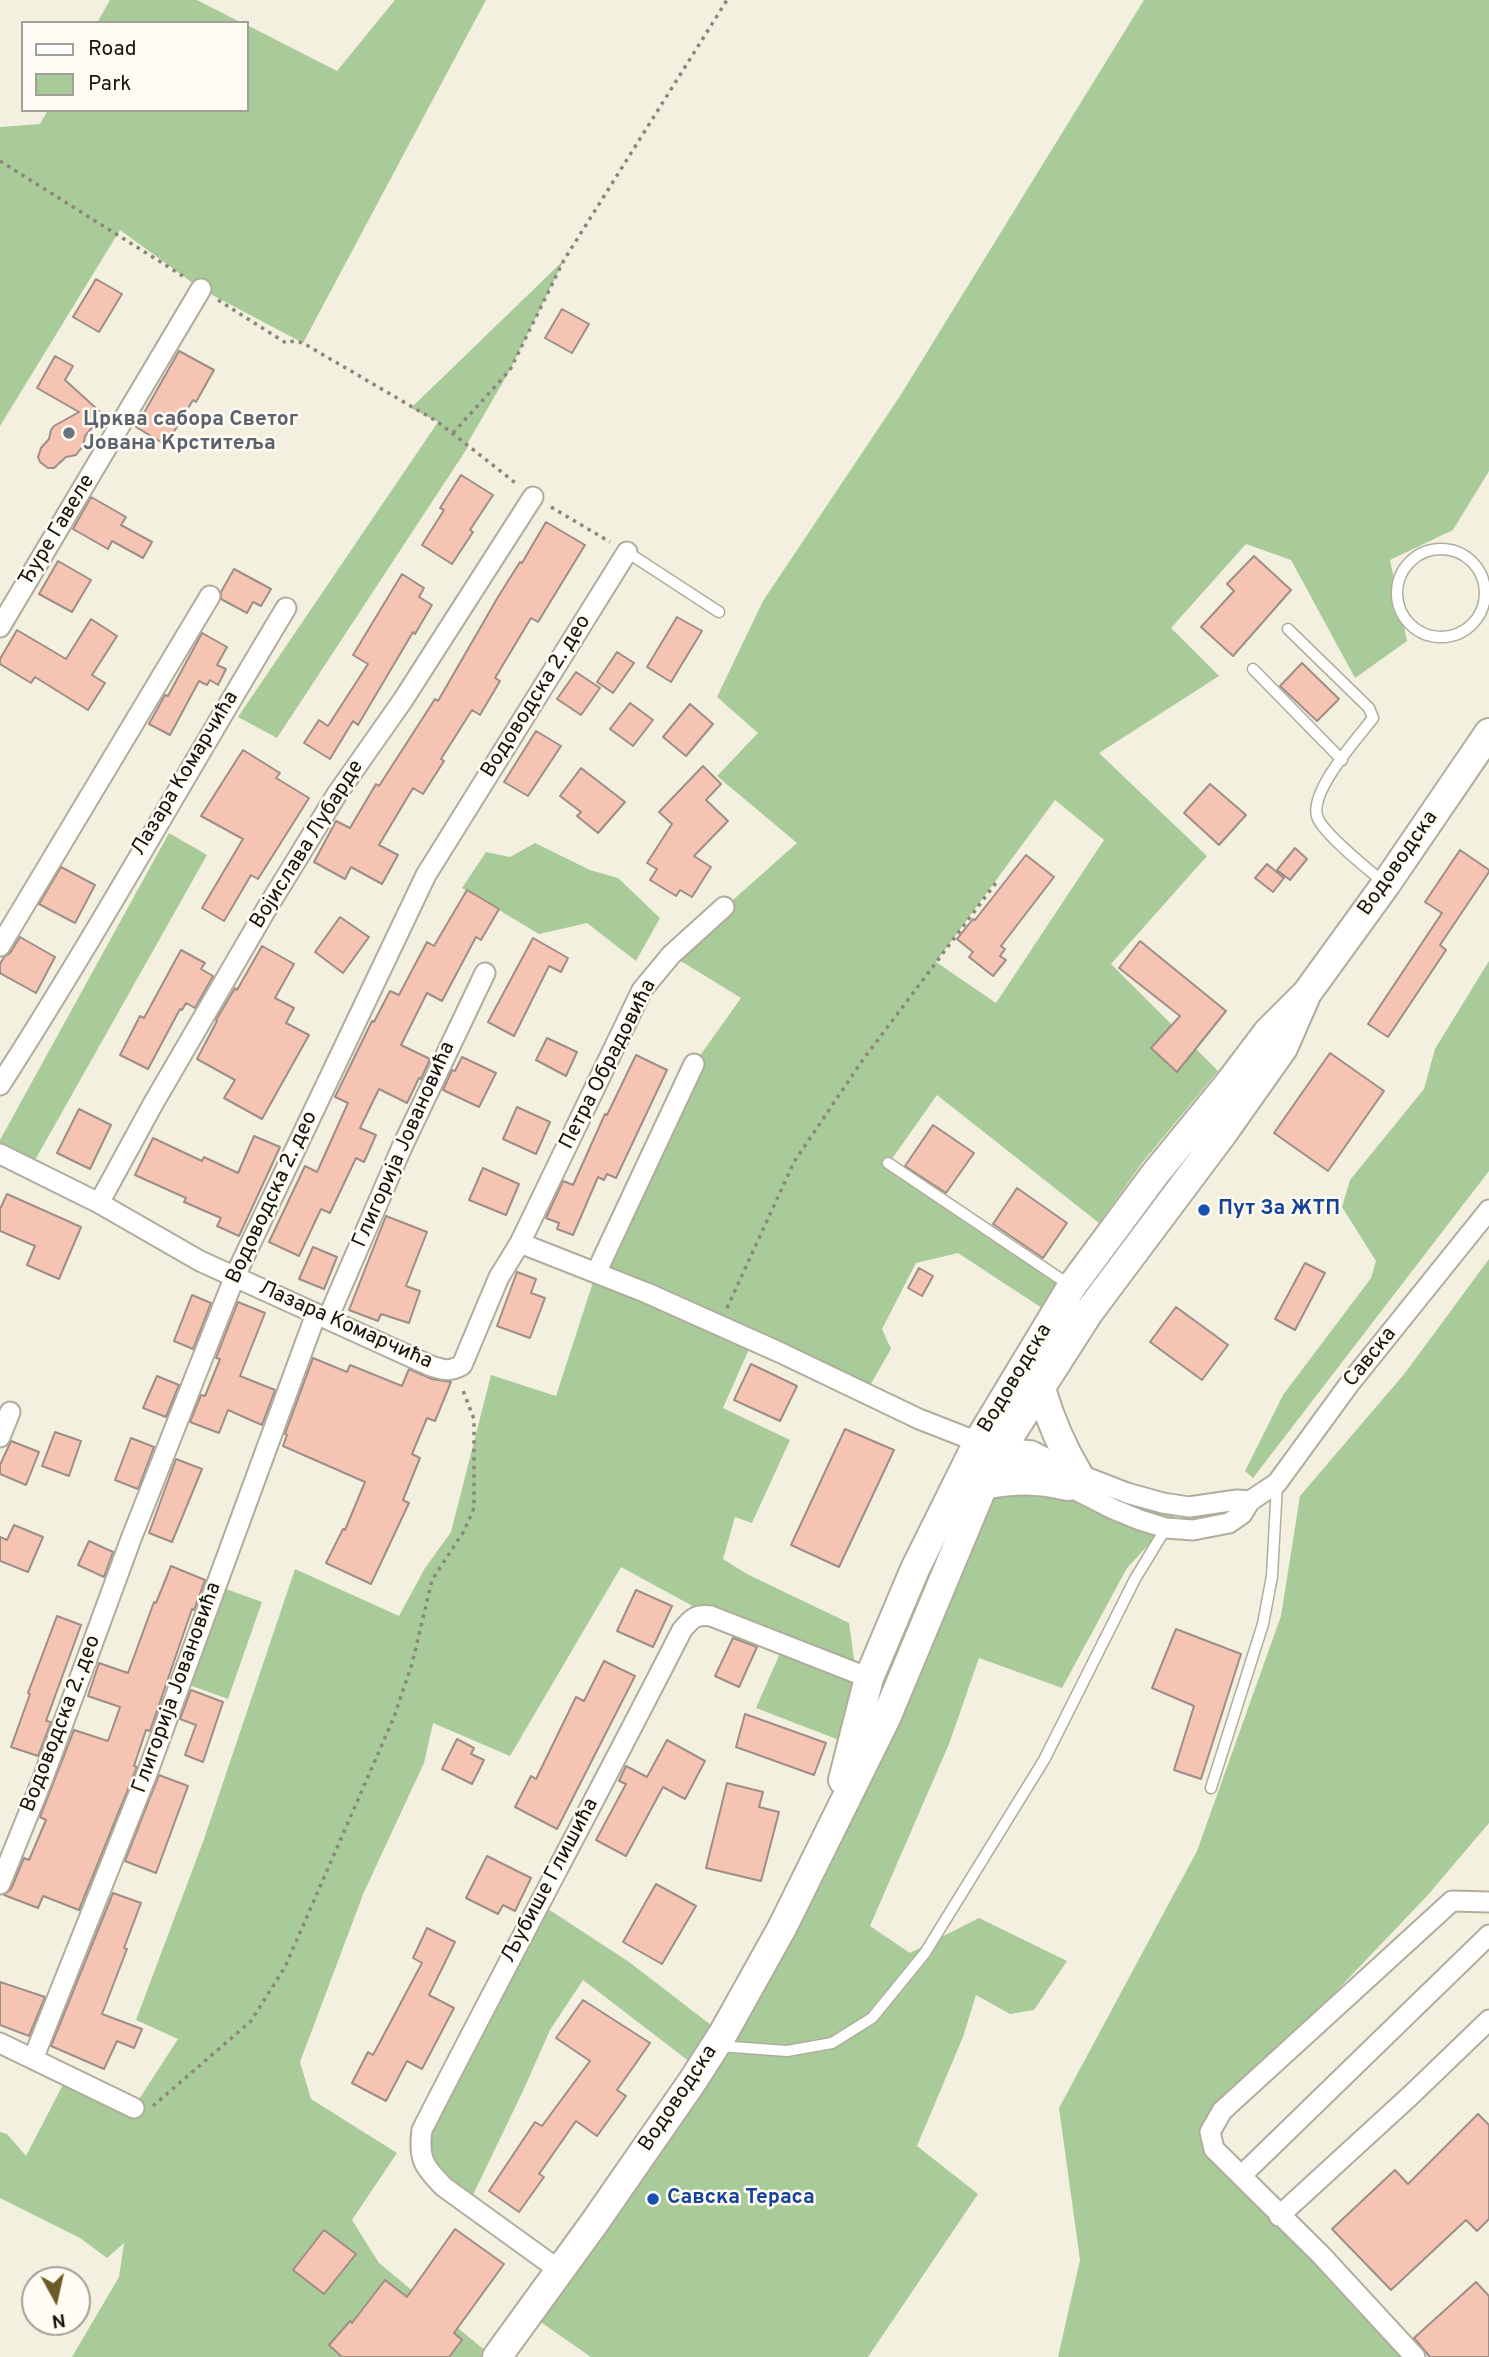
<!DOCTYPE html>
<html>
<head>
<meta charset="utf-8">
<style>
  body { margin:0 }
  #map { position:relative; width:1489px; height:2357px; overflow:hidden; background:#f3f0df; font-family:Overpass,sans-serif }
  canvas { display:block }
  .legend { position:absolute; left:21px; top:21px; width:228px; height:91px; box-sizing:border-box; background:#fffdf3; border:2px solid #a19f97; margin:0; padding:9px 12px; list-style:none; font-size:21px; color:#14130d }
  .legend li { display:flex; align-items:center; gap:14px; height:35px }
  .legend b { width:35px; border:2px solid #a19f97 }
  .north { position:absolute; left:21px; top:2266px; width:70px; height:70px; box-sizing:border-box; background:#fffdf3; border:2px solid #a19f97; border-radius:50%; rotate:172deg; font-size:19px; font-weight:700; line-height:28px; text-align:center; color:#14130d }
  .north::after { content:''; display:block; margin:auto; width:24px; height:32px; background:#6c5b29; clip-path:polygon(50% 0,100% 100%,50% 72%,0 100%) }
</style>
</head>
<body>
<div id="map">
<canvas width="1489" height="2357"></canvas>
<ul class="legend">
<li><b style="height:9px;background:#fff"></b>Road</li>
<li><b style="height:19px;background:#a9cb99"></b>Park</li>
</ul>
<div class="north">N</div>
</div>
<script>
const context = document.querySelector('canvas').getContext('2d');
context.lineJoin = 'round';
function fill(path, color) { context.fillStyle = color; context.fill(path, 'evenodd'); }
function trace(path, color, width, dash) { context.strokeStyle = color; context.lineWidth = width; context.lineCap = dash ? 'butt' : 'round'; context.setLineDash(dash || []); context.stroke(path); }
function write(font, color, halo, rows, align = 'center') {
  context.font = font + ' Overpass,sans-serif'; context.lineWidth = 5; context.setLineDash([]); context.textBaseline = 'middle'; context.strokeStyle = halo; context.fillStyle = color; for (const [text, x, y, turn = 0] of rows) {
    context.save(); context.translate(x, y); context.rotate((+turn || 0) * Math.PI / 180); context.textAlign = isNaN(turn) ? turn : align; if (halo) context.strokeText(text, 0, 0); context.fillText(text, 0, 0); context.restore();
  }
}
fill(new Path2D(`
  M110 0H197L242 23H97Z
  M395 0H486L303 343 201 289 120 230 0 426V127L40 124 48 110H247V25L337 71Z
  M1144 0H1489V471L1453 530 1390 560 1407 641 1355 678 1291 560 1246 544 1171 628 1219 676 1099 753 1207 856 1111 964 1218 1071 1142 1163 1099 1223 937 1095 889 1163 1072 1286 1054 1316 958 1253 916 1263 882 1329 891 1349 865 1394 753 1340 723 1408 790 1440 752 1523 735 1517 723 1559 747 1574 849 1623 856 1673 852 1745 756 1708 784 1644 711 1616 621 1567 510 1756 433 1723 424 1763 364 1892 300 2062 311 2099 397 2153 352 2220 379 2263 493 2357H72L119 2277 124 2243 107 2258 80 2238 0 2198V2132L7 2134 26 2156 68 2075 134 2107 178 2039 136 2020 203 1842 295 1569 399 1616 425 1568 451 1532 491 1375 556 1396 596 1273 694 1064 741 998 671 955 797 843 717 776 758 733 717 697 763 601 900 396ZM1055 800 1104 840 996 1003 936 962Z
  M564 260 510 370 467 444 468 447 277 738 238 717 438 422 411 408Z
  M169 833 207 855 30 1169 0 1154V1140Z
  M535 843 590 870 618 878 660 918 636 961 587 923 539 934 462 888 486 852 510 857Z
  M1489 961V1171L1253 1478 1245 1471 1283 1395 1371 1278 1376 1261 1342 1207 1350 1180 1424 1089 1435 1049Z
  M1489 1259V1823L1427 1896 1222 2111 1210 2132 1404 2357H1058L1080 2260 1059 2108 1197 1851 1281 1616 1300 1496 1405 1373Z
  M984 1485H1097L1175 1516 1127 1568 1062 1688 979 1658 949 1744 870 1926 910 1953 979 1918 1067 1961 1034 2010 1010 2014 976 1995 963 2037 917 2146 978 2194 868 2357H591L529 2314 692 2082Z
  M215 1585 262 1602 228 1699 181 1682Z
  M539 1903 629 1962 711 2025 690 2062 583 1980 550 2030 523 2091 468 2205 444 2187 422 2130Z`), '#a9cb99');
const building = new Path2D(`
  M96 279 122 294 99 332 73 317Z
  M562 309 589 324 572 353 545 338Z
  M179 351 214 370 196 402 193 400 166 445 136 427Z
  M55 356 73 366 65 380 109 420 105 427 97 422 85 436 83 446 76 455 66 457 54 468H48L40 462 38 457 41 448 49 439 51 430 54 426 79 412 37 388Z
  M461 475 493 495 470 530 473 532 452 564 422 545 444 510 440 508Z
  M91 497 126 517 121 525 152 542 143 558 112 541 108 549 73 529Z
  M546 522 585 545 538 622 531 618 495 678 500 681 480 715 472 710 441 759 444 761 423 794 413 788 379 845 398 855 382 884 351 867 345 879 314 862 336 821 350 828 376 784 379 786 435 699 438 701 498 597 520 562 522 563Z
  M1254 556 1291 590 1233 656 1201 627 1234 591 1227 584Z
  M58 561 91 580 72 612 39 594Z
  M234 569 271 589 261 606 253 602 247 613 221 599V592Z
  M402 574 424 588 419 597 432 605 415 634 413 632 358 725 353 721 330 759 304 743 319 720 328 726 368 664 353 655Z
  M677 617 702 631 671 682 647 667Z
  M91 619 117 636 92 675 105 683 88 710 35 677 31 683 0 664V659L17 630 66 659Z
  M202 633 227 647 217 665 226 669 218 685 210 680 207 685 199 681 170 735 149 724 165 695 168 696Z
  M617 652 634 663 613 693 597 682Z
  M1302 663 1339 699 1317 721 1280 686Z
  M576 672 600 688 581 715 557 699Z
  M630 703 653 720 633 746 610 729Z
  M690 704 713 724 686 756 663 737Z
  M536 731 561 746 528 796 504 782Z
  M243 750 280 773 276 778 309 798 258 879 251 875 224 921 202 908 243 839 201 816Z
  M703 766 721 784 706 800 728 821 694 856 711 867 692 897 680 890 676 896 650 880 657 869 647 863 672 824 659 812Z
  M581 768 625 802 598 833 577 816 581 812 560 796Z
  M1210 784 1246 815 1219 845 1184 813Z
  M1295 848 1307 859 1290 880 1277 870Z
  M1460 850 1489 870V872L1440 945 1446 950 1388 1037 1368 1024 1442 913 1425 902Z
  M1026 855 1054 877 1001 946 1005 949 1000 956 1006 960 993 976 969 957 973 952 957 939 973 919 975 920Z
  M1267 864 1284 878 1273 892 1255 878Z
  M61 867 95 885 75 923 39 904Z
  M467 890 499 909 481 940 476 937 442 1001 427 993 401 1045 430 1059 421 1079 419 1078 407 1103 379 1089 360 1128 376 1135 364 1162 356 1158 330 1213 321 1209 299 1256 269 1242 305 1166 317 1172 348 1103 335 1097 372 1021 374 1022 390 991 399 995 427 942 434 946Z
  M340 917 369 937 343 973 315 952Z
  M20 937 55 957 36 993 0 973V964L4 957 10 953Z
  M533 938 568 958 561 972 549 966 514 1036 488 1022Z
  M1140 941 1226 1011 1177 1072 1151 1048 1180 1016 1119 968Z
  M262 946 294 964 275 998 294 1008 286 1023 309 1035 262 1119 224 1098 235 1080 197 1059 217 1021 216 1020 235 988 237 990Z
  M181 950 205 963 201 969 213 976 195 1008 186 1003 182 1010 180 1009 148 1069 120 1055 140 1016 144 1018Z
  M547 1038 577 1052 566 1076 536 1060Z
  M1330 1053 1384 1091 1328 1171 1274 1133Z
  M636 1055 667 1070 616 1178 607 1174 604 1180 598 1177 573 1235 557 1229 559 1223 546 1218 563 1181 573 1185 605 1114 607 1115Z
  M462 1057 496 1073 479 1107 443 1090 452 1070 455 1071Z
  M517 1107 550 1122 536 1154 503 1139Z
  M79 1109 111 1125 90 1169 57 1153Z
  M933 1125 974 1153 946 1193 905 1166Z
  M254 1136 280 1147 239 1236 217 1226 221 1218 184 1202 186 1198 135 1175 153 1138 202 1161 204 1157 238 1173Z
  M483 1168 519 1184 506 1215 469 1200Z
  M1017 1188 1067 1223 1043 1258 993 1224Z
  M7 1194 81 1227 59 1279 27 1265 35 1246 0 1231V1209Z
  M386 1216 427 1232 406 1286 420 1291 409 1323 381 1314 378 1321 349 1310Z
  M313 1247 337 1257 324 1289 299 1279Z
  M1305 1263 1325 1273 1295 1330 1275 1319Z
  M919 1268 933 1276 922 1296 908 1288Z
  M517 1272 536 1279 531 1293 545 1298 530 1338 497 1326Z
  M192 1295 211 1303 193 1349 174 1341Z
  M238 1302 265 1313 240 1376 275 1390 262 1425 228 1410 219 1433 190 1422 201 1395 205 1396 220 1359 216 1358Z
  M1176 1307 1228 1345 1202 1380 1150 1342Z
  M313 1358 347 1372 350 1365 402 1386 409 1369 432 1379 451 1382 435 1421 427 1418 412 1454 420 1458 403 1500 409 1503 371 1584 326 1563 343 1529 345 1530 365 1482 283 1446 287 1435 285 1434Z
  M751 1364 797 1386 780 1421 734 1400Z
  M157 1376 179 1385 166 1417 143 1408Z
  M845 1429 894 1450 839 1567 791 1545Z
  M55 1432 81 1441 69 1476 42 1466Z
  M131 1438 154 1447 138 1489 115 1480Z
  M11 1441 39 1452 26 1485 0 1474V1465Z
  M176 1459 202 1469 172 1542 149 1533Z
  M14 1525 43 1537 28 1572 0 1561V1537L7 1540Z
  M89 1541 113 1552 104 1577 78 1565Z
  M171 1566 205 1580 194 1610 192 1609 150 1731 146 1730 134 1766 137 1767 79 1910 43 1896 38 1908 4 1895 11 1889 24 1858 29 1860 46 1820 40 1817 74 1730 108 1741 120 1707 88 1696 99 1663 128 1673 154 1602 156 1603Z
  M636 1590 672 1606 653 1647 617 1631Z
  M57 1616 81 1625 46 1721 51 1722 38 1756 11 1747 30 1694 28 1693Z
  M1176 1629 1241 1654 1201 1779 1174 1770 1194 1706 1152 1688Z
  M733 1638 757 1647 739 1687 715 1676Z
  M604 1661 635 1676 557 1829 515 1807 531 1776 536 1779 576 1697 584 1701Z
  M191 1690 223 1702 203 1762 185 1755 196 1725 180 1719Z
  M745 1714 826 1743 814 1775 736 1747Z
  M457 1739 474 1748 471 1754 484 1760 472 1784 442 1769Z
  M667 1740 705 1761 685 1799 663 1787 626 1856 596 1840 626 1784 619 1781 626 1766 647 1777Z
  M159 1775 188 1786 156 1873 125 1861Z
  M727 1783 763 1792 759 1807 779 1812 761 1881 706 1868Z
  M487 1856 531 1878 515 1911 503 1905 498 1914 466 1898Z
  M656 1884 696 1906 662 1964 623 1942Z
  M113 1893 141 1903 124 1948 127 1949 102 2014 142 2029 134 2048 117 2041 104 2069 51 2046Z
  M427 1928 455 1942 429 1995 454 2008 422 2069 407 2061 386 2101 352 2083 368 2052 373 2055 422 1963 413 1958Z
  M0 1982 45 1997 29 2036 0 2025Z
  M583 2000 650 2043 617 2090 626 2096 597 2136 576 2121 539 2174 544 2177 519 2212 489 2191 535 2122 542 2126 590 2061 556 2038Z
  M1478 2114 1489 2125V2219L1477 2231 1466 2220 1391 2290 1332 2229 1395 2170 1408 2184Z
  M455 2229 504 2264 454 2333 462 2340 449 2357H342L329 2345 350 2321 352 2323 385 2280 407 2297Z
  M324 2230 356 2254 324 2294 293 2270Z
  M1476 2282 1489 2296V2357H1430L1414 2338Z`);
fill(building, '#f6c4b3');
trace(building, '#9f8e88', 2);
const service = new Path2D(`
  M1397 593a44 44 0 1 1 88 0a44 44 0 1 1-88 0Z
  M627 552 719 612
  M1288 629 1369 708 1373 718C1358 738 1310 790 1317 816 1321 832 1368 869 1383 882
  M1253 669 1342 760
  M888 1163 1071 1286
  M1211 1788 1263 1624 1272 1576 1277 1484
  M719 2046 787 2051 832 2043 872 2018 925 1953 1044 1760 1135 1579 1166 1528`);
const minor = new Path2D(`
  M0 627 201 289
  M0 946 210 596
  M0 1085C100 929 190 767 286 608
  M0 1154 99 1203 200 1261 431 1366C443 1370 450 1372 462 1365L499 1277 520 1243 642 990 671 955 724 907
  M99 1203 153 1104 267 908 337 794 403 700 533 497
  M520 1243 647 1293 779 1352 919 1419 978 1442 1002 1448 1032 1451 1078 1474 1127 1493 1163 1503 1189 1507 1237 1500 1250 1501
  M596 1273 694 1064
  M328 1318 402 1147 485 973
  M0 1437 10 1412
  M1002 1448 1023 1468 1068 1486 1113 1509 1140 1520 1166 1528 1193 1530 1229 1523 1242 1514 1250 1501 1277 1483 1350 1383 1489 1210
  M0 1884 43 1778 131 1539 235 1276 426 875 627 552
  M0 2043 134 2108
  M33 2059 148 1771 316 1314
  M1241 2176 1489 1935
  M1279 2216 1410 2096 1489 2020
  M559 2270 444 2187C424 2167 418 2159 422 2130 507 1963 597 1797 682 1630 692 1618 696 1614 711 1616L869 1678
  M1415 2357 1322 2256 1214 2149 1210 2132 1222 2111 1452 1901 1489 1902`);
const secondary = new Path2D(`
  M1041 1389C1050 1419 1061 1446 1078 1474
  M984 1485C1016 1479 1036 1479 1068 1486
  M843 1780 869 1678 915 1569 978 1442 1072 1286 1155 1174 1231 1081 1268 1032 1307 993 1386 884 1489 733
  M497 2357 595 2222 692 2082 724 2032 782 1928 886 1718 980 1493 1002 1448 1089 1312 1223 1133 1283 1048 1307 993`);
trace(service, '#b0ad9d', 13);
trace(minor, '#b0ad9d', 23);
trace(secondary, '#b0ad9d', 32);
trace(new Path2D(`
  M0 161 186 278
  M218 300 286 343 294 341 303 343 438 422 518 485
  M453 433 510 370 564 260 727 0
  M551 507 610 542
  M727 1308 794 1162 862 1061 998 880
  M153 2106 251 2021 285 1967 394 1717 412 1664 432 1580 464 1531 474 1508V1419L462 1388`), '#8a887c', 3.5, [3.5, 5]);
trace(service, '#fff', 10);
trace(minor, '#fff', 19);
trace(secondary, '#fff', 28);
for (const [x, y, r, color] of [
  [69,433,7,"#6b7280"],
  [1204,1210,7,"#1a4fb4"],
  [653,2199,7,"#1a4fb4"]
]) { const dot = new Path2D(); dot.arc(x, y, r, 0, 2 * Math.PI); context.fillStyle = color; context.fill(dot); trace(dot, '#fffdf3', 2.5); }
write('bold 21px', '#5b616d', '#fffdf3', [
  ["Црква сабора Светог",83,421],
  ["Јована Крститеља",83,445]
], 'left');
write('21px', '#14130d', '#fffdf3', [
  ["Ђуре Гавеле",58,531,-59],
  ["Водоводска 2. део",537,697,-58],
  ["Лазара Комарчића",186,774,-59],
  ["Војислава Лубарде",308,845,-58],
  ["Водоводска",1399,864,-55],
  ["Петра Обрадовића",609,1065,-63],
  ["Глигорија Јовановића",405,1145,-66],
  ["Водоводска 2. део",273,1198,-65],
  ["Лазара Комарчића",345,1326,24],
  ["Савска",1371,1358,-51],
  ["Водоводска",1016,1379,-59],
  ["Глигорија Јовановића",178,1688,-70],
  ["Водоводска 2. део",62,1724,-69],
  ["Љубише Глишића",551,1881,-62],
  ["Водоводска",679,2099,-56]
]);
write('bold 21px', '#164399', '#fffdf3', [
  ["Пут За ЖТП",1218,1210],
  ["Савска Тераса",667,2199]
], 'left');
</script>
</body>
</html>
